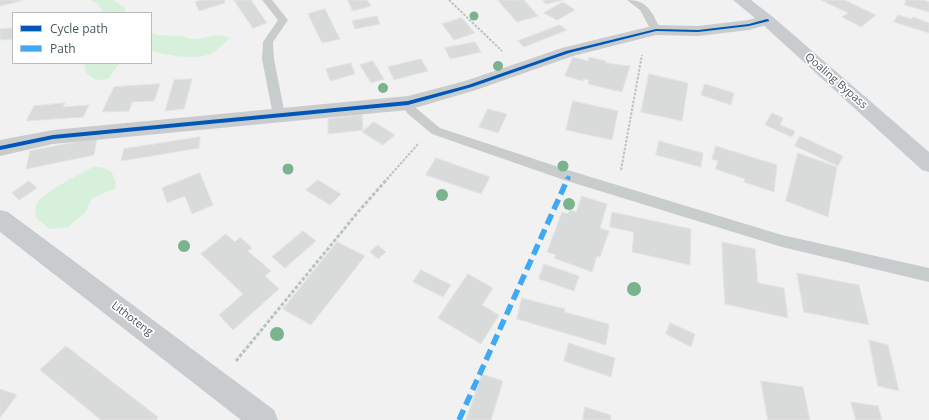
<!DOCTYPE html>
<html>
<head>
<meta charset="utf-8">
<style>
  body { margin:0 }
  #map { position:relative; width:929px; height:420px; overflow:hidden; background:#f2f1f1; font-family:"Open Sans",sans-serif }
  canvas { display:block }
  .legend { position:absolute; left:12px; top:12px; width:140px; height:52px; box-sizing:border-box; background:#fff; border:1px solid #b6bcbf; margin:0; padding:5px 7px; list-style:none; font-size:12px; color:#48575e }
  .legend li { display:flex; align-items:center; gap:8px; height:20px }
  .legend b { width:20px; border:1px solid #b6bcbf }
</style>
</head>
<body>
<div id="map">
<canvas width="929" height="420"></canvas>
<ul class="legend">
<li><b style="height:5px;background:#0057b8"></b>Cycle path</li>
<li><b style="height:5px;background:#3fa9f5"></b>Path</li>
</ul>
</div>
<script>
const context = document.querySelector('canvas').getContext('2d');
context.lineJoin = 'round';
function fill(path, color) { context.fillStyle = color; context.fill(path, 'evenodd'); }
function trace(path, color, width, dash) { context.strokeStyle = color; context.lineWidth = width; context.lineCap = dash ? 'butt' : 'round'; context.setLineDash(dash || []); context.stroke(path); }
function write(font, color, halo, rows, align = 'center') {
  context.font = font + ' "Open Sans",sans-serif'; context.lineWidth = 3.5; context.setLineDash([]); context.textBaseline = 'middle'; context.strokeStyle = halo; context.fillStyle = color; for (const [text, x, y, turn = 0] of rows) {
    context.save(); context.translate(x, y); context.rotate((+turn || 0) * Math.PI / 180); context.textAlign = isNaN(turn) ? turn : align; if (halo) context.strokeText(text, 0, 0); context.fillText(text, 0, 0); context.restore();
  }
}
fill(new Path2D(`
  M89 0H113L126 8 123 13H103L98 4Z
  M151 33C160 37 172 35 182 36 186 37 190 39 194 39 209 38 215 32 230 38 224 43 217 51 210 54 192 61 169 55 151 51Z
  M84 63H120L108 79 96 80 86 73Z
  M94 167C109 167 115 172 116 188L92 198 86 212 68 227 50 229 36 218C35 213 35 208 37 203 43 193 82 172 94 167Z`), '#d6f0dc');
const building = new Path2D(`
  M0 0H21V1L0 6Z
  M203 0H224L225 3 199 11 195 2Z
  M234 0H251L267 23 253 28Z
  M348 0H367L371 6 353 11Z
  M498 0H524L538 16 517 22Z
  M543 0H563L546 4Z
  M821 0H844L876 15 861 27 842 17 848 13Z
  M906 0H923L929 2V12L905 5Z
  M563 2 575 10 557 20 544 13Z
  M325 9 340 39 322 43 308 14Z
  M898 15 912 19 913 17 929 23V33L894 22Z
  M377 16 380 24 355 29 352 21Z
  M462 18 475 33 454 40 442 24Z
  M560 25 567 30 524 47 518 41Z
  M13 28V39L0 40V29Z
  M475 42 481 52 450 59 445 48Z
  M573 57 588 61 589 57 606 61 605 63 630 66 622 92 588 84 589 80 583 79V81L565 76Z
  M421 59 428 71 394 80 388 67Z
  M373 61 384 79 371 83 360 65Z
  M351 63 355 74 330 81 326 69Z
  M649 74 688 83 682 121 641 112Z
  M192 79 184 109 165 111 174 80Z
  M160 84 154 101 132 102 129 111 102 112 114 87Z
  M705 84 734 93 731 105 701 95Z
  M573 101 618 111 612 140 566 130Z
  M65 103 63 107 89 105 83 117 26 121 34 106Z
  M488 109 507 114 498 133 479 127Z
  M772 113 783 118 780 125 795 131 792 137 765 125Z
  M362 115 363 130 328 134V119Z
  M374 122 395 135 383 145 362 132Z
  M800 136 843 156 838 166 795 146Z
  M200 137 199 148 121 161 124 149Z
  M97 138 94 155 26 169 30 151Z
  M659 141 703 153 701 167 656 155Z
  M716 146 777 165 774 192 744 182 745 179 715 169 718 161 712 159Z
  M798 153 837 167 828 217 786 201Z
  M436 158 490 177 481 194 426 175Z
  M200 173 213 205 192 214 185 196 167 203 162 188Z
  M318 180 341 194 330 205 306 190Z
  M29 181 37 188 19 200 12 193Z
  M582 196 607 204 600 228 609 231 600 257 597 256 592 272 554 258 556 255 547 252 562 212 568 214 570 209 576 212Z
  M612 212 691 229 690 265 632 252 634 232 610 227Z
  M303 231 316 241 285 268 272 257Z
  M226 234 235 242 240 237 252 248 248 251 271 271 265 276 279 289 233 330 219 315 243 294 201 254Z
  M337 242 365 256 311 325 283 309Z
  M722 242 755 249 758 283 784 288 788 318 725 304Z
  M378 245 386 252 378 259 370 252Z
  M544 264 579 276 574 291 539 279Z
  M421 270 451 285 443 297 413 282Z
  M797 273 859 285 869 325 804 312Z
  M468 274 493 288 482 305 499 315 481 344 438 318Z
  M522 298 565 309 564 312 609 324 606 345 517 319Z
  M670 323 695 334 691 347 666 334Z
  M869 340 888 345 899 391 878 386Z
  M569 343 615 358 611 377 564 361Z
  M66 346 158 417 156 420H101L40 370Z
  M482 374 503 381 491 420H466Z
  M761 381 803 387 810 420H768Z
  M0 389 17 395 0 418Z
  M851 402 878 406 882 420H856Z
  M585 407 611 415 610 420H583Z`);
fill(building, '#d9dada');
trace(building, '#e3e3e4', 1);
trace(new Path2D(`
  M449 0 502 51
  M621 170 642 55
  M387 179 419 143`), '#b8c4bf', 2, [2.5, 1.5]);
trace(new Path2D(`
  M236 361 358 212 388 178`), '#b8c4bf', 3, [3.5, 2]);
fill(new Path2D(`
  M262 0H272L288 20 273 42 274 59 285 115 283 118 279 119 275 118 273 115 262 59 263 42 278 20Z
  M627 0C649 0 652 13 661 30L660 32H652L640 10Z
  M408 99 412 100 416 108 440 128 571 171 782 235 929 268V282L782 247 564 180 432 134 407 113 402 103 404 100Z`), '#c9cccd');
fill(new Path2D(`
  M767 15 773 17 775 20 773 23 749 30 698 36 656 35 573 56 476 90 408 110 53 144 0 156V140L53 130 408 96 465 81 562 48 656 25 698 26 748 20Z`), '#c9cccd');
fill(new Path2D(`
  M733 0H751L773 17 929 152V172L922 170 761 23Z
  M0 210 8 212 274 410 278 420H241L0 232Z`), '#c9cccf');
trace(new Path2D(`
  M568 179 569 176`), '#3fa9f5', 4, [8, 4]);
trace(new Path2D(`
  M459 420 568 178`), '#3fa9f5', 5.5, [11, 5.5]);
fill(new Path2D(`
  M767 19 769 20V21L749 26 698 32 656 31 569 53 472 87 408 105 53 139 0 150V146L53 135 408 101 468 85 566 51 656 29 698 30 749 24Z`), '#0057b8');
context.fillStyle = '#7ab38d';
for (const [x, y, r] of [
  [474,16,4.5],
  [498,66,5],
  [383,88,5],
  [563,166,5.5],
  [288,169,5.5],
  [442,195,6],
  [569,204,6],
  [184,246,6],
  [634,289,7],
  [277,334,7]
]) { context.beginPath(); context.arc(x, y, r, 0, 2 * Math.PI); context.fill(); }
write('11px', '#48575e', '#fff', [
  ["Qoaling Bypass",836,81,41],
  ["Lithoteng",132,319,37]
]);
</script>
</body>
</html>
